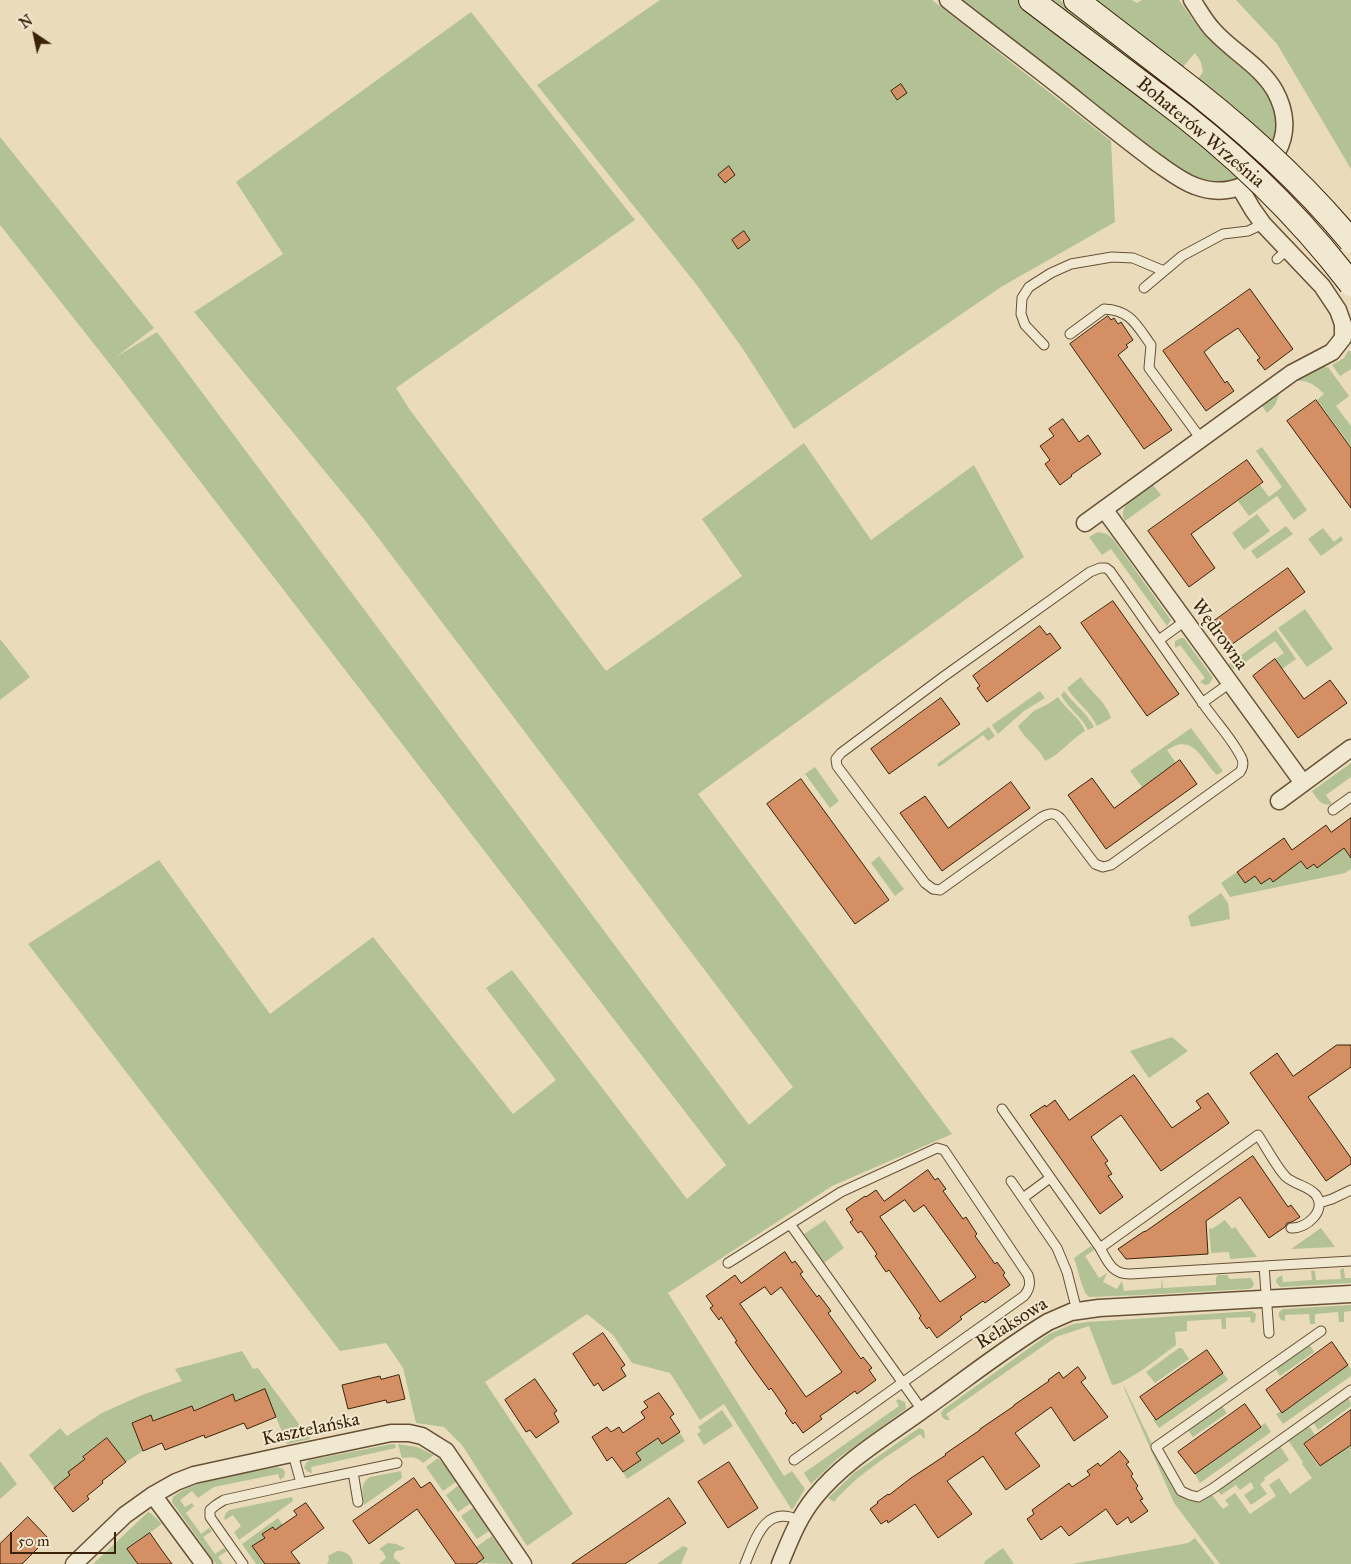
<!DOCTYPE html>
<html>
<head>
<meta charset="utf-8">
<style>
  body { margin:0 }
  #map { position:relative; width:1351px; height:1564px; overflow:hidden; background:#eadcba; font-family:"IM FELL Great Primer",serif }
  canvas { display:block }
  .north { position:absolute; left:10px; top:10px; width:50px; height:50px; -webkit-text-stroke:4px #f1e8d2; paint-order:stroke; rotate:326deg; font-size:14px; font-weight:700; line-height:20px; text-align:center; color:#3b2209 }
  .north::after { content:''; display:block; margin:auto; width:18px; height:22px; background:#3b2209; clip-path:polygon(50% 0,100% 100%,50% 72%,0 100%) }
  .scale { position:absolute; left:10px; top:1532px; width:106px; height:22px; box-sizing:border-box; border:2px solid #3b2209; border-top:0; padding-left:6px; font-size:15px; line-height:18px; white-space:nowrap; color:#3b2209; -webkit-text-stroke:4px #f1e8d2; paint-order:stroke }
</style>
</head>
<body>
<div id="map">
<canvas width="1351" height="1564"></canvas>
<div class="north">N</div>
<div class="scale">50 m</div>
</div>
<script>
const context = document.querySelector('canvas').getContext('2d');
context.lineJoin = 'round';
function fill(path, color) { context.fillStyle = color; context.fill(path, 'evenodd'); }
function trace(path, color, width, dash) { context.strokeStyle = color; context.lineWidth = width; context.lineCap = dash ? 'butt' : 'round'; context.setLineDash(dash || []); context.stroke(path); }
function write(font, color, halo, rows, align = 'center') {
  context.font = font + ' "IM FELL Great Primer",serif'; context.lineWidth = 4; context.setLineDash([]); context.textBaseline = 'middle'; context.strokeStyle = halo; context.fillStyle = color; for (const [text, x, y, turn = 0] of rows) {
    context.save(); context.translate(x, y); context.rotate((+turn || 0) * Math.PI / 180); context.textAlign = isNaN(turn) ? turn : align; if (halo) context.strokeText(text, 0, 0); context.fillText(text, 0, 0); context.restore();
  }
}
fill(new Path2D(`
  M660 0H932L1111 141 1115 222 1001 287 794 429 743 349 696 284 537 85Z
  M958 0H1019L1169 116 1203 72 1201 62 1195 53 1182 68 1089 0H1132L1137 3 1142 0H1179C1188 12 1196 26 1207 37 1222 53 1244 63 1260 80 1284 106 1279 145 1254 168 1250 171 1246 176 1242 178 1222 190 1200 180 1180 172Z
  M1045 0H1060L1175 86 1168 93Z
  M1236 0H1351V169L1277 44Z
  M471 12 635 220 396 388 410 410 606 671 742 576 702 519 804 443 871 540 974 465 1024 557 698 794 952 1134 832 1186 668 1293 784 1476 792 1471 805 1489 792 1510 724 1404 700 1420 670 1373 632 1363 613 1335 587 1314 485 1382 573 1514 527 1546 462 1445 444 1427 416 1423 403 1368 386 1343 340 1351 28 944 159 860 270 1014 373 937 513 1114 556 1080 486 988 512 970 687 1199 726 1165 109 363 0 225V137L154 328 116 357 157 332 749 1125 793 1087 364 519 194 312 283 254 236 182Z
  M1348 351H1351V369L1340 376 1332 365 1344 358Z
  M1324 365 1326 368 1328 367 1349 396 1336 406 1351 426V446L1317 400 1324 394C1313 381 1295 374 1282 390 1275 399 1280 403 1267 413L1260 403 1285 385Z
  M1262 447 1307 510 1294 520 1277 496 1249 516 1238 501 1260 485 1269 497 1282 487 1256 451Z
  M1150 481 1161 495 1125 521C1119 509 1127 504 1136 496L1134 493Z
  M1257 514 1270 531 1244 550 1232 533Z
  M1286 526 1293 534 1257 559 1251 551Z
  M1323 528 1334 542 1341 536 1343 540 1321 556 1308 539Z
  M1098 532 1107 534 1113 539 1171 620 1167 626 1111 549 1102 555 1089 537Z
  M1305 609 1333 649 1307 667 1278 628Z
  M1276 630 1296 659 1282 669 1275 659 1284 653 1275 641 1237 668 1233 669 1229 664Z
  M1181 638H1184L1213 678 1209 684 1205 685 1200 682 1205 678 1180 645 1175 648V641Z
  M0 639 30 677 0 700Z
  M1081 677C1090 692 1106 701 1111 718L1097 726C1090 711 1076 702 1067 688Z
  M1040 691 1045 698 1024 711 998 734 992 725Z
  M1064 691C1074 704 1087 713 1094 727L1088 730C1081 716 1068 708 1061 695Z
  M1058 697C1066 710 1080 717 1085 731 1070 740 1061 754 1045 761 1039 747 1025 740 1018 726L1034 711 1048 704Z
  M989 727 995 736 988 741 983 735 939 767 937 764Z
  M1191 728 1223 771 1217 775C1201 760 1194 732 1167 750L1176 763 1142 787 1130 771Z
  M1351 763V777L1326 795 1332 804C1322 807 1317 799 1312 791Z
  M815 767 839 801 830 808 805 774Z
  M1342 845 1347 852 1351 849V869L1345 873 1230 897 1221 883 1237 872 1245 883 1255 876 1299 858 1307 869 1314 864 1317 868 1333 856Z
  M879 856 904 889 895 896 871 863Z
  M1221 893 1228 903 1230 919 1191 927 1188 916Z
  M1172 1037 1188 1051 1149 1078 1130 1051Z
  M825 1220 844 1248 824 1263 804 1234Z
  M1225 1220 1232 1229 1235 1227 1257 1257 1230 1259 1229 1252 1211 1253 1209 1229 1211 1228 1212 1229Z
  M1321 1228 1335 1247 1291 1249Z
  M1091 1246 1094 1250 1085 1256 1099 1278 1107 1273 1103 1282 1117 1289 1122 1281 1124 1291 1161 1288 1162 1278 1163 1288 1216 1285V1278L1218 1275H1228L1229 1279 1251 1278 1254 1284 1253 1287 1249 1289 1142 1295 1089 1297C1082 1292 1078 1268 1074 1258Z
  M1343 1268 1344 1269 1345 1278H1351V1283L1280 1287 1276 1282 1277 1278 1282 1275 1283 1282 1312 1280 1311 1271 1314 1270 1315 1272 1316 1280 1341 1279 1340 1270Z
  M1351 1305V1311L1344 1312V1322H1339L1338 1312 1315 1314V1324H1310L1309 1314 1285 1315V1321C1280 1321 1278 1316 1279 1312L1283 1309Z
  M1252 1311 1256 1314 1255 1322 1251 1323 1250 1317 1226 1318V1329H1222L1221 1319 1187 1321V1331L1175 1332 1176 1345C1162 1355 1127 1384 1112 1385L1089 1326 1056 1337 946 1414 950 1420H946L942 1417 941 1413 944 1409 1049 1334 1073 1324 1088 1322Z
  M1309 1344 1314 1352 1280 1376 1275 1368Z
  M1179 1348H1182L1189 1359 1155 1383 1146 1372Z
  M242 1351 253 1369 258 1368 310 1439 287 1444 265 1390 235 1401 232 1394 194 1411 192 1406 173 1413 154 1423 150 1415 132 1423 143 1451 126 1462 107 1438 83 1457 85 1459 70 1475 54 1487 29 1455 60 1428 67 1436 102 1413 142 1395 182 1381 175 1369Z
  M1348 1365 1351 1369V1376L1283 1424 1276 1414 1281 1411 1282 1413Z
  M1223 1373 1228 1380 1159 1428 1153 1420 1155 1419 1156 1420Z
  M1124 1386 1152 1444 1176 1491 1184 1497 1192 1501 1200 1500 1212 1495 1223 1509 1229 1505 1225 1500 1235 1493 1250 1514 1276 1496 1269 1485 1279 1478 1290 1494 1312 1478 1302 1464 1303 1462 1288 1440 1309 1426 1315 1435 1303 1444 1319 1467 1351 1445V1564H1220L1174 1503 1124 1388Z
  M1348 1398 1351 1403V1406L1318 1430 1313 1422Z
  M898 1399 905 1402 906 1409 837 1459 811 1484 804 1473 899 1406 896 1401Z
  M1222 1406 1227 1413 1193 1437 1188 1430Z
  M722 1410 733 1426 704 1445 697 1434 701 1431 698 1427Z
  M1265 1423 1271 1432 1200 1483 1195 1474 1261 1427V1426Z
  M919 1428 924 1430 925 1437 924 1439 920 1434C890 1455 857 1474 834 1502L828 1498 854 1473Z
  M679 1432 685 1441 627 1479 623 1472 640 1460 636 1453 658 1438Z
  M392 1444H395L396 1448 311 1467 312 1473 308 1472 304 1468 306 1463 310 1460Z
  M398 1444 417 1447 434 1455 423 1463C417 1456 410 1457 402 1458Z
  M1280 1446 1289 1460 1264 1478 1265 1480 1260 1484 1267 1494 1251 1505 1244 1495 1254 1488 1251 1482 1240 1490 1236 1485 1221 1495 1218 1491Z
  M438 1458 444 1464 457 1481 443 1491 426 1467Z
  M0 1461 17 1484 0 1499Z
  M277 1467 283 1469 285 1472 284 1477 280 1480 278 1474 214 1487 198 1498 192 1491 180 1500 185 1507 192 1503 194 1506 186 1513 201 1534 209 1528 212 1531 203 1537 215 1554 224 1548 227 1551 218 1557 223 1564H216L172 1502 173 1497C191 1480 252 1472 277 1467Z
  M401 1471 402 1478 364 1505C363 1493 359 1484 370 1477Z
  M459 1485 471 1503 458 1512 446 1495Z
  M292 1497 293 1501 239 1540 234 1532 241 1526 233 1515 225 1520 224 1518 226 1513 229 1510Z
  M474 1507 489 1531 477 1539 461 1516Z
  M148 1512 152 1514 162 1524 127 1549 138 1564H93Z
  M278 1518 283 1525 275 1530 273 1527 263 1534 265 1538 253 1546 265 1564H256L242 1544Z
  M492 1536 511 1564 477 1563 484 1558 476 1547Z
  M1195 1538 1215 1564H1072L1188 1543Z
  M388 1543 396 1544 405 1548 402 1550 396 1551 394 1554V1558L401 1564H379L386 1558 383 1552 379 1549Z
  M683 1546 688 1548 681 1564H657Z
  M1003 1548 1014 1564H984L985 1561Z
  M337 1551C346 1551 352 1555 353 1564H327L329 1560 328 1556Z`), '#b2c294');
const building = new Path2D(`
  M901 84 907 93 897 100 891 91Z
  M729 166 735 175 725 183 718 175Z
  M744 231 750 240 738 249 732 240Z
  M1250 289 1293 349 1265 370 1257 360 1260 358 1238 328 1214 344 1204 352 1225 383 1227 381 1234 391 1206 411 1163 351Z
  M1108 316 1111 320 1114 318 1118 324 1121 322 1133 340 1126 345 1128 347 1118 355 1172 430 1144 449 1070 344Z
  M1316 400 1351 448V508L1287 421Z
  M1063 419 1079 442 1088 435 1101 454 1071 475 1072 476 1060 485 1045 464 1050 460 1040 446 1054 436 1049 429Z
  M1247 460 1263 482 1191 534 1215 568 1189 587 1148 531Z
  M1288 568 1305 592 1231 645 1214 621Z
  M1113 601 1179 694 1147 716 1081 623Z
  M1040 626 1047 635 1050 633 1061 648 987 702 977 688 980 686 973 676Z
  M1275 659 1304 699 1330 680 1347 703 1298 738 1253 676Z
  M941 698 960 724 889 774 871 749Z
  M1180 760 1197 784 1106 849 1068 795 1092 778 1114 808Z
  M801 779 889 900 855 924 767 804Z
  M1011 782 1030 808 942 871 900 813 925 796 948 828Z
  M1351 818V858L1344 848 1317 868 1314 864 1307 869 1301 861 1273 882 1270 878 1261 884 1255 876 1245 883 1237 872 1284 838 1292 850 1326 825 1331 832Z
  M1337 1045H1351V1067L1308 1097 1351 1158V1164L1326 1181 1250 1073 1277 1053 1293 1076Z
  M1134 1075 1172 1128 1201 1108 1196 1101 1208 1093 1229 1123 1161 1171 1121 1115 1091 1137 1108 1161 1105 1163 1112 1174 1108 1176 1123 1197 1100 1214 1030 1115 1045 1105 1046 1107 1055 1100 1069 1120Z
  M1253 1156 1288 1207 1291 1205 1300 1217 1292 1222 1287 1223 1285 1227 1269 1238 1240 1197 1206 1221 1208 1254 1126 1259 1118 1249 1143 1232 1146 1231Z
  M928 1170 935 1180 938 1178 946 1189 943 1191 963 1219 966 1217 977 1234 975 1236 995 1264 997 1262 1005 1273 1003 1275 1010 1285 985 1303 983 1301 960 1317 962 1319 937 1338 929 1327 927 1329 919 1318 921 1316 889 1270 886 1272 875 1256 877 1254 861 1231 858 1233 850 1222 853 1220 846 1209 865 1196 866 1197 876 1190 884 1201ZM905 1200 914 1212 924 1205 976 1277 940 1302 880 1217Z
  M785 1252 792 1263 795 1261 803 1272 800 1274 817 1297 819 1295 831 1311 828 1313 861 1359 863 1357 872 1368 869 1370 876 1380 857 1394 855 1391 829 1410 820 1416 822 1419 803 1433 795 1422 793 1424 785 1413 787 1411 771 1388 769 1390 753 1368 735 1342 737 1341 721 1317 719 1320 710 1308 713 1306 706 1296 735 1275 741 1283ZM765 1287 771 1295 781 1287 842 1372 806 1397 740 1304Z
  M603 1333 625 1365 621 1368 626 1376 603 1391 598 1383 594 1386 573 1354Z
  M1332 1342 1348 1365 1282 1413 1266 1390Z
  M1207 1350 1223 1373 1156 1420 1140 1397Z
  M1078 1367 1086 1378 1081 1382 1108 1417 1074 1441 1051 1407 1015 1433 1040 1466 1006 1490 983 1456 947 1481 972 1514 938 1538 915 1504 888 1523 887 1520 881 1524 870 1509 878 1503 877 1502 888 1494 889 1495 911 1478 946 1455 945 1454 980 1430V1429L1014 1406V1405L1049 1381 1048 1380 1059 1372 1063 1378Z
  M399 1375 405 1399 387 1403 386 1400 348 1409 342 1385 380 1376 381 1379Z
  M535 1379 557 1411 554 1413 559 1422 536 1438 530 1430 526 1432 505 1400Z
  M265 1389 276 1417 247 1429 244 1423 205 1438 204 1435 165 1450 162 1443 143 1451 132 1423 151 1415 153 1421 192 1406 194 1411 233 1394 235 1401Z
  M659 1393 674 1414 670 1417 680 1432 662 1444 658 1438 636 1453 641 1460 623 1472 612 1457 607 1461 592 1437 607 1427 611 1432 619 1427 623 1433 645 1418 641 1412 648 1407 644 1402Z
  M1245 1404 1261 1427 1195 1474 1178 1452Z
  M1351 1410V1445L1320 1466 1304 1444Z
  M107 1438 126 1462 102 1481 103 1483 87 1496 89 1499 73 1512 54 1488 70 1475 68 1472 85 1459 83 1457Z
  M1120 1451 1129 1462 1126 1464 1133 1474 1131 1476 1138 1486 1136 1488 1143 1499 1140 1500 1148 1511 1131 1523 1128 1517 1117 1525 1106 1509 1069 1536 1061 1526 1041 1540 1027 1519 1034 1514 1032 1510 1069 1483 1072 1487 1090 1475 1087 1471 1098 1463 1100 1466Z
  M729 1462 758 1508 728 1528 698 1482Z
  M414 1478 421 1488 430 1482 484 1558 476 1564H456L417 1509 369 1544 353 1521Z
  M669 1498 686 1523 625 1564H572Z
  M306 1503 324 1528 291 1552 300 1564H265L252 1546 265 1538 262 1534 273 1527 275 1530 297 1515 294 1511Z
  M28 1517 48 1538 22 1564H0V1544Z
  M150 1533 161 1549 172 1564H138L127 1549Z`);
fill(building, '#d48f65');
trace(building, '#3b2209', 1);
const service = new Path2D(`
  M1277 259 1287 250
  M1144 288 1182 256 1223 234 1248 231 1263 224
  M1070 334 1104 309C1131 310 1137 326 1151 345L1149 368 1201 439
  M1044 345 1025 325 1021 314 1022 298 1029 287 1051 273 1071 264 1112 257 1133 258 1164 271
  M1100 568H1106L1110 571C1141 615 1171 658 1202 702 1214 720 1230 736 1240 755 1244 761 1244 766 1240 772L1111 865 1103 867 1095 864 1061 819C1055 812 1050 813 1042 817L940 890 933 889 925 883 837 766 836 759 841 753 943 677 1090 572Z
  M1159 640 1185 621
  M1202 703 1230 683
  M1333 810 1351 797
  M1002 1109 1100 1248C1108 1262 1112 1274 1130 1274L1264 1266
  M1011 1181 1057 1248 1067 1272 1077 1311
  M1023 1198 1050 1178
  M1319 1203 1332 1199 1351 1190
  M790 1224 841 1192 937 1148 944 1150 1028 1275C1031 1283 1030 1289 1024 1296L794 1460
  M1100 1248 1258 1135C1266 1147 1277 1168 1286 1177 1295 1185 1309 1186 1316 1195 1327 1210 1307 1229 1291 1228
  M728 1263 790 1224 922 1410
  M1321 1331 1156 1447 1181 1491 1190 1495 1198 1497 1212 1489 1351 1390
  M1269 1333 1264 1266 1351 1261
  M353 1472 358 1502
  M301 1483 397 1463
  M243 1564 210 1517V1510L216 1505 224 1500 301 1483 293 1454
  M745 1564C755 1540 765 1504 798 1520`);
const minor = new Path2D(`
  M948 0C992 35 1036 67 1079 102 1105 123 1130 143 1157 163 1169 171 1181 181 1195 186 1229 199 1261 183 1277 152 1288 133 1286 111 1275 91 1261 66 1233 52 1214 31 1205 22 1199 10 1192 0
  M1104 509 1303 783
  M1085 523 1292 373 1332 352 1343 338V324L1338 310 1322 286 1263 224 1253 210 1240 188
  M1279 801 1351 748
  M153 1495 204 1564
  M74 1564 125 1515 153 1495 176 1482 194 1475 286 1455 391 1433H409L422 1436 446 1451 523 1564
  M780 1564C790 1540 798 1518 815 1497 844 1461 887 1436 924 1409 965 1380 1005 1348 1048 1322L1071 1312 1099 1308 1351 1294`);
const secondary = new Path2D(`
  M1031 0 1157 95
  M1076 0 1171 73`);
trace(service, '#675035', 11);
trace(minor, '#675035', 19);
trace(secondary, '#3b2209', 26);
trace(service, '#f1e8d2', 9);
trace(minor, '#f1e8d2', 16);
trace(secondary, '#f1e8d2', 24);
const secondaryBridge = new Path2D(`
  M1171 73C1237 123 1298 177 1351 241
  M1157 95C1230 149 1296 212 1351 284`);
trace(secondaryBridge, '#3b2209', 26, []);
trace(secondaryBridge, '#f1e8d2', 24);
write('19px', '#3b2209', '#f1e8d2', [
  ["Bohaterów Września",1200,133,40],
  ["Wędrowna",1219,635,54],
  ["Relaksowa",1012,1324,-32],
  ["Kasztelańska",311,1430,-12]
]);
</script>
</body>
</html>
